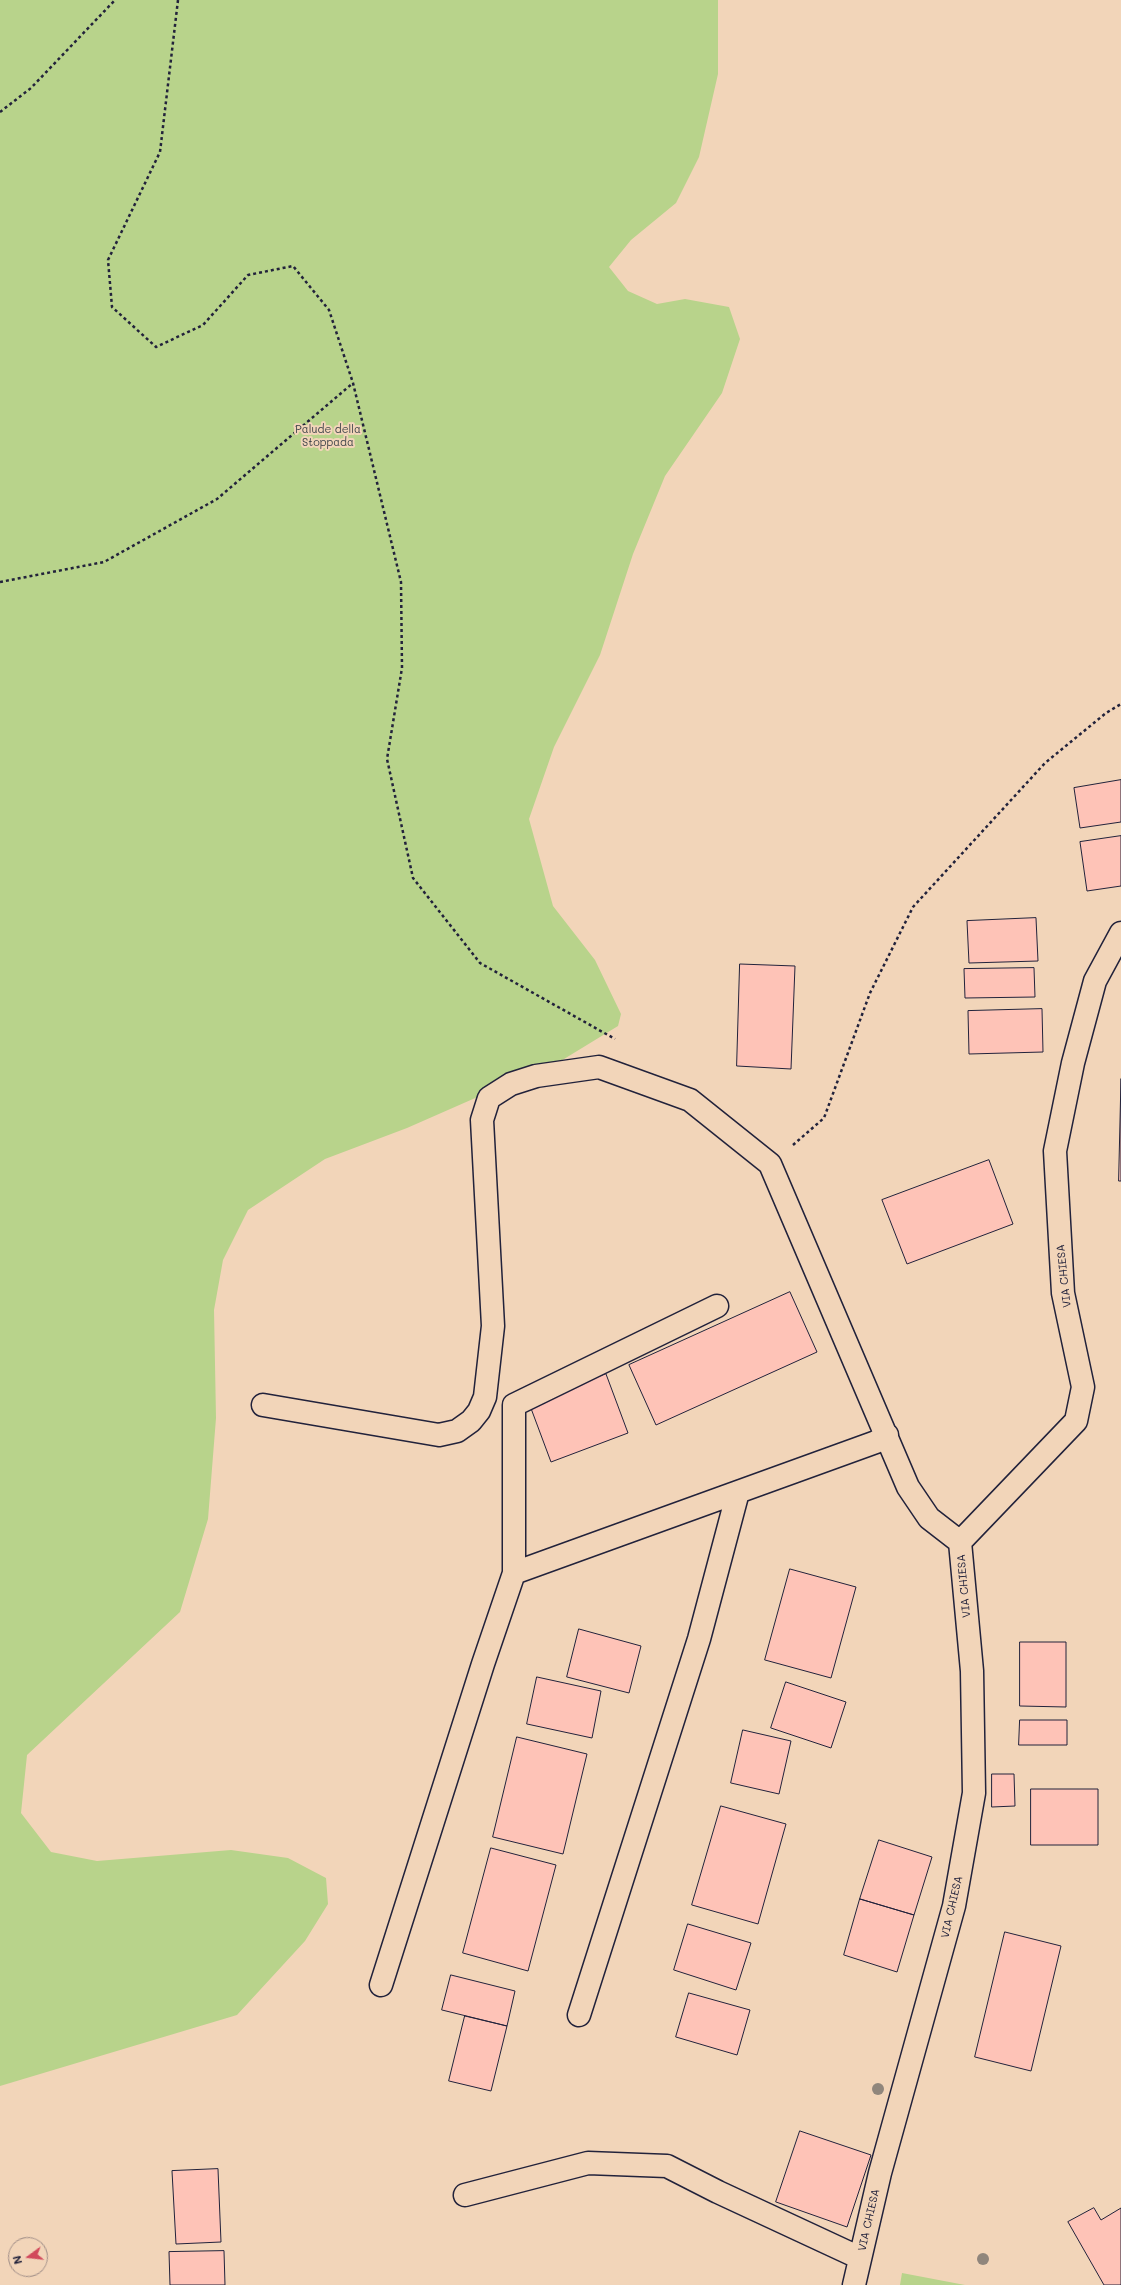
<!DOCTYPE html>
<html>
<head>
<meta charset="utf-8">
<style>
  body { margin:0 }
  #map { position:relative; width:1121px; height:2285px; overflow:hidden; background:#f2d5b9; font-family:Mali,sans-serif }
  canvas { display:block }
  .north { position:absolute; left:8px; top:2237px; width:40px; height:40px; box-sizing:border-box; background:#f2d5b9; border:1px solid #9f8d87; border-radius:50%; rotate:255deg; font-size:11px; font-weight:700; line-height:16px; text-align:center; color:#22223b }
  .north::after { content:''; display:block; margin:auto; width:14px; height:18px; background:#d1495b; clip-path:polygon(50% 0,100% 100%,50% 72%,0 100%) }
</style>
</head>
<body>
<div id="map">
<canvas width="1121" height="2285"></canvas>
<div class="north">N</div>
</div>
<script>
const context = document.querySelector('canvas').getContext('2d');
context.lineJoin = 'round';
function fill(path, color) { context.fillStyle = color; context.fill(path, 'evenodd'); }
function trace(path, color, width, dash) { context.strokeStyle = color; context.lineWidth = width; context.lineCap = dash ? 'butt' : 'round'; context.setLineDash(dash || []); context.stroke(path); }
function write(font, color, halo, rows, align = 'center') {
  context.font = font + ' Mali,sans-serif'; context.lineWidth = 4; context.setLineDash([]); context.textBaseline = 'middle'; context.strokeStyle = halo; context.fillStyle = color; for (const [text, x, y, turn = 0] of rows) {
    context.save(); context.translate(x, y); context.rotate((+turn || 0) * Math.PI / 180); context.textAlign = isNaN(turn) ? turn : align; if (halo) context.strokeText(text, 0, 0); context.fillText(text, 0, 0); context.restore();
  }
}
fill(new Path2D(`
  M0 0H718V74L699 157 676 203 631 240 609 267 628 291 657 304 685 299 729 307 740 339 722 393 665 476 633 554 600 655 554 747 529 819 553 906 595 960 621 1014 618 1026 564 1059 407 1128 325 1159 248 1210 223 1260 214 1310 216 1418 208 1519 180 1612 27 1755 21 1813 51 1852 97 1861 231 1850 288 1858 326 1878 328 1904 305 1941 237 2015 0 2086Z
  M902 2273 965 2285H900Z`), '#b8d38b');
const building = new Path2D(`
  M1121 780V822L1080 828 1074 788Z
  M1121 836V886L1087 891 1080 842Z
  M1036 918 1038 961 969 963 967 921Z
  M740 964 795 966 791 1069 737 1066Z
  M1034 968 1035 997 965 998 964 969Z
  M1042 1009 1043 1052 969 1054 968 1011Z
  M1121 1079V1181H1119Z
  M989 1160 1013 1224 907 1264 882 1200Z
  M790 1292 817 1352 656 1425 629 1365Z
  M606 1374 628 1433 551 1462 529 1403Z
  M790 1569 856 1587 831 1678 765 1660Z
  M579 1629 641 1646 629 1693 567 1677Z
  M1020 1642H1066V1707L1020 1706Z
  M537 1677 601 1691 592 1738 527 1724Z
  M786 1682 846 1702 831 1748 771 1728Z
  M1020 1720H1067V1745H1019Z
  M743 1730 791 1741 779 1794 731 1783Z
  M517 1737 587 1754 563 1854 493 1837Z
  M992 1774H1014L1015 1806 992 1807Z
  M1031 1789H1098V1845H1031Z
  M721 1806 786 1824 758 1924 692 1905Z
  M879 1840 932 1857 914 1915 860 1899Z
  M491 1848 556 1865 528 1971 463 1953Z
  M860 1899 914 1915 897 1972 844 1955Z
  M688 1924 751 1943 736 1990 674 1970Z
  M1005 1932 1061 1946 1031 2071 975 2057Z
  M451 1975 515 1991 507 2026 442 2010Z
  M689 1993 750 2010 737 2055 676 2037Z
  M465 2016 507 2026 491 2091 449 2081Z
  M800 2131 871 2155 847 2227 776 2202Z
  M218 2169 221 2242 176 2244 172 2171Z
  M1094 2208 1101 2220 1121 2208V2285H1104L1068 2222Z
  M224 2251 225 2285H170L169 2252Z`);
fill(building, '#fec3b7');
trace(building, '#22223b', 1);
const minor = new Path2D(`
  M263 1405 439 1435 457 1431 471 1421 479 1411 485 1397 493 1326 482 1120 489 1098 511 1084 536 1076 599 1067 690 1100 770 1164 908 1487 929 1518 960 1542
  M514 1573V1405L717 1306
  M381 1985 483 1664 514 1573 876 1442 887 1435
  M579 2015 699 1639 738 1492
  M465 2195 588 2163 667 2166 718 2192 860 2258
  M854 2285 880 2173 954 1906 974 1793 972 1671 960 1542 1076 1421 1083 1387 1063 1293 1055 1151 1073 1063 1095 981 1121 933`);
trace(minor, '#22223b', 25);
trace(new Path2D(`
  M178 0 160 152 108 260 112 307 156 347 203 325 248 275 293 266 329 310 353 383 401 582 402 668 387 759 413 878 480 963 615 1039
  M0 112 31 88 115 0
  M0 582 104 562 217 499 353 383
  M793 1145 824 1118 870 993 913 907 1045 763 1106 713 1121 704`), '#22223b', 2.5, [3, 3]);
trace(minor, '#f2d5b9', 22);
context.fillStyle = '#90867c';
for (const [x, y] of [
  [878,2089],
  [983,2259]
]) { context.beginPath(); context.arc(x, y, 6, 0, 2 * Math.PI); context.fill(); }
write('11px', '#40454b', '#f2d5b9', [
  ["Palude della",328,430],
  ["Stoppada",328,443]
]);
write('11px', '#22223b', '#f2d5b9', [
  ["VIA CHIESA",1064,1276,-96],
  ["VIA CHIESA",964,1586,-95],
  ["VIA CHIESA",952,1907,-77],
  ["VIA CHIESA",869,2220,-77]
]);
</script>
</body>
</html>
